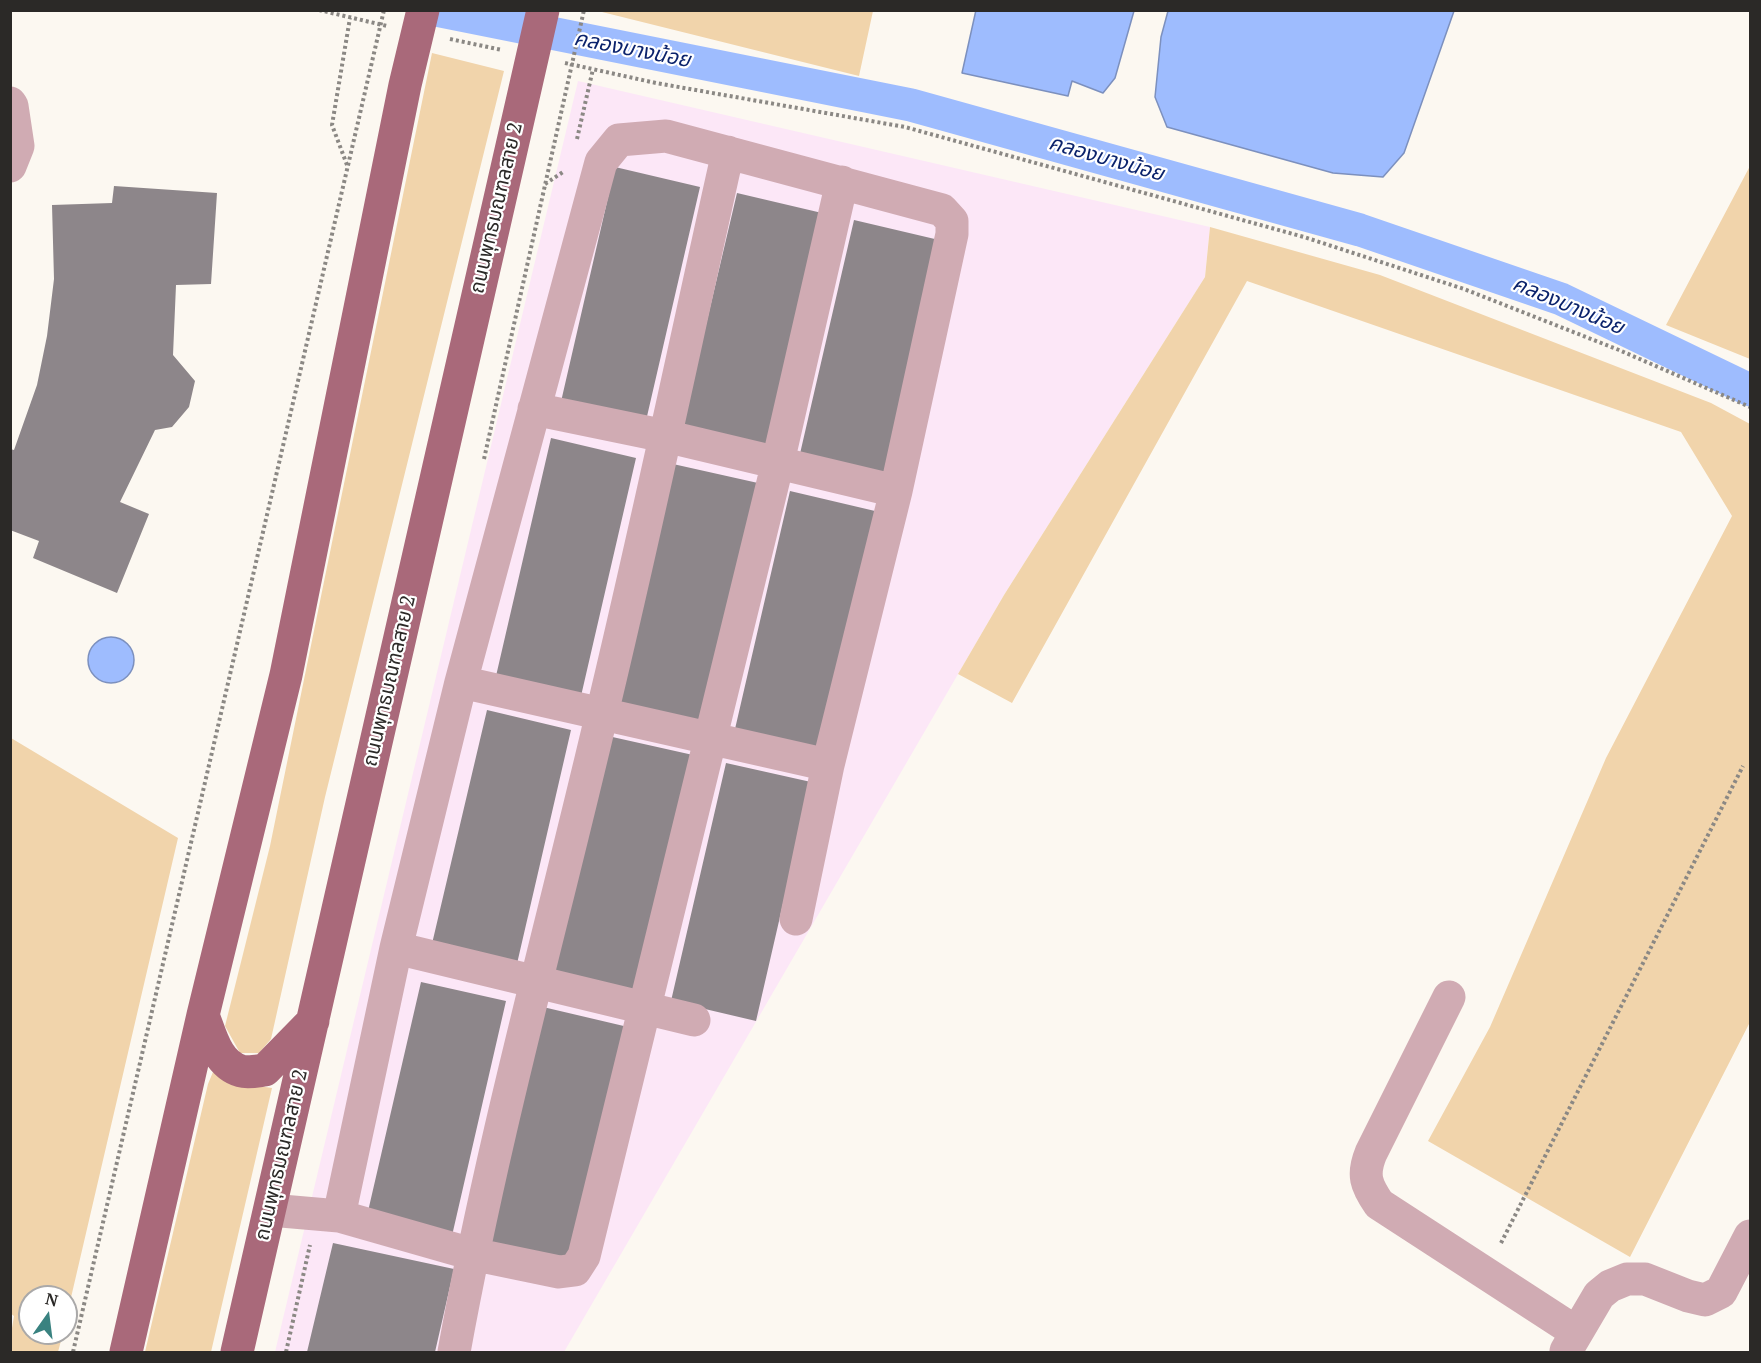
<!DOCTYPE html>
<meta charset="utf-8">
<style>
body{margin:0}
#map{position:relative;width:1761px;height:1363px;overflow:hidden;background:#fcf8f1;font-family:"PT Serif",serif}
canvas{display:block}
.frame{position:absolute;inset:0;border:12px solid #2b2927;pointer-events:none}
.north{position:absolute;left:18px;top:1285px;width:60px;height:60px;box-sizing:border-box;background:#fff;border:2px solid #aaa9a9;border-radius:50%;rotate:14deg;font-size:16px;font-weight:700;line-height:24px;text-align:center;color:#2b2927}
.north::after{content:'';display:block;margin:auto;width:21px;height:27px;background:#398280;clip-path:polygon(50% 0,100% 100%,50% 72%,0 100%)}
</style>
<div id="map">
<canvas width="1761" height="1363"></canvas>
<div class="frame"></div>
<div class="north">N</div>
</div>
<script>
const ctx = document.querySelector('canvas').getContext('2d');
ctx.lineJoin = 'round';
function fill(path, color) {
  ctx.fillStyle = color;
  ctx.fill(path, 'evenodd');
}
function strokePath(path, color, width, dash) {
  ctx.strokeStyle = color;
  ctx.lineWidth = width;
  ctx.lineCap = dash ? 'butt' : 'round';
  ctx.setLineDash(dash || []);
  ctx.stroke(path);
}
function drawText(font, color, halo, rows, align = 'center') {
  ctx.font = font + ' "PT Serif","Noto Sans Thai",serif';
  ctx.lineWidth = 4.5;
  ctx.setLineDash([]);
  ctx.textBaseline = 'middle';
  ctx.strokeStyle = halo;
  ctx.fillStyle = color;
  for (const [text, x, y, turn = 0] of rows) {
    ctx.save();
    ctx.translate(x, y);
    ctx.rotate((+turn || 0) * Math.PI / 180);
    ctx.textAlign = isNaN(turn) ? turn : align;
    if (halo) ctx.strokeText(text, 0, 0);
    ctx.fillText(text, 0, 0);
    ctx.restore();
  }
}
fill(new Path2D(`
 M578,81L1210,227L1205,277L1004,595L564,1352H275Z`), '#fce7f7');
fill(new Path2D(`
 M603,10H873V11L859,76L602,12Z
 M432,53L504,71L325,797L271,1039L259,1053H240L225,1026L270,846Z
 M1750,166V359L1666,325Z
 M1210,227L1380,275L1711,403L1750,424V1022L1630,1257L1428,1141L1490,1027L1606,758L1732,516L1681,432L1247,281L1012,703L958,674L1004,595L1205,277Z
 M11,738L178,838L66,1319V1297H30V1333H63L58,1352H11V1334L14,1316L10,1313Z
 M213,1072L231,1082L272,1088L211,1352H145L208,1084Z`), '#f1d4ab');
const water = new Path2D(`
 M976,10H1134V11L1115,78L1103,93L1072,81L1068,96L962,73Z
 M1168,11V10L1454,11L1404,153L1383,177L1333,173L1167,127L1155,97L1161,37Z
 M88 660a23 23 0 1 1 46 0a23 23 0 1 1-46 0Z`);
fill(water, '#9ebcfe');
strokePath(water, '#7c90be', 1.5);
strokePath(new Path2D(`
 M436,10L911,105L1360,230L1561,299L1750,390`), '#9ebcfe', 33);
fill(new Path2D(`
 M615,167L700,187L645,425L560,406Z
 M114,186L217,193L211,284L176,285L173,355L195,381L189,407L172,427L155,430L120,502L149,514L117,593L33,558L39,541L10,530V449L14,450L37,385L47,336L54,279L52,205L112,203Z
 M737,193L822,213L766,451L681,431Z
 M854,220L939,240L884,478L799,458Z
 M551,438L636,458L581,696L496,676Z
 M673,464L758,483L702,721L617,702Z
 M790,491L875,511L820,749L735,729Z
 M487,710L571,730L516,968L431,948Z
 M608,736L693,755L638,994L553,974Z
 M726,763L811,782L756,1021L671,1001Z
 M421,982L506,1001L451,1240L366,1220Z
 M543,1007L628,1027L573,1265L488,1246Z
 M333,1243L454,1269L435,1352H307Z`), '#8d868a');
strokePath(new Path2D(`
 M319,10L387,26
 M450,39L502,50
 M565,63L656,83L905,127L1304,237L1464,289L1619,350L1750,407
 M577,139L593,69
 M347,165L332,125L350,18
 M545,184L563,172
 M484,459L584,10
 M1501,1243L1743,766
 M73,1352L384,10
 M286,1352L310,1245`), '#8b8884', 4, [3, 3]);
strokePath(new Path2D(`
 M10,103L12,106L18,146L10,166
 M534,409L665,436L896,491
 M461,682L828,765
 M396,948L694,1020
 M1449,997L1371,1153C1362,1175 1366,1185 1379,1204L1576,1332
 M270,1210L339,1216L472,1254L559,1272L575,1270L584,1256L778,462L842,182
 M339,1216L396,948L461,682L601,162L619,140L666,136L942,210L952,221V234L896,491L828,765L796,919
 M1566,1351L1599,1295L1610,1286L1627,1279H1645L1688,1296L1705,1300L1721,1292L1750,1236
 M454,1352C493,1137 552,926 602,713C647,527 686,339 728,152`), '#d0abb3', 33);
strokePath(new Path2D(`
 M203,1015C211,1036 217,1064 241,1071C248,1073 257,1071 265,1070L313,1021
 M126,1352L203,1015L286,675L405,85L423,10
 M237,1352L543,10`), '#a9697a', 33);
drawText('20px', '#2b2927', '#fff', [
 ["ถนนพุทธมณฑลสาย 2",497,208,-77],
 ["ถนนพุทธมณฑลสาย 2",390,681,-77],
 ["ถนนพุทธมณฑลสาย 2",282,1155,-77]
]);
drawText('italic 21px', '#0b236c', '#fff', [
 ["คลองบางน้อย",632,50,11],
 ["คลองบางน้อย",1106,159,16],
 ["คลองบางน้อย",1568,306,23]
]);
</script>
